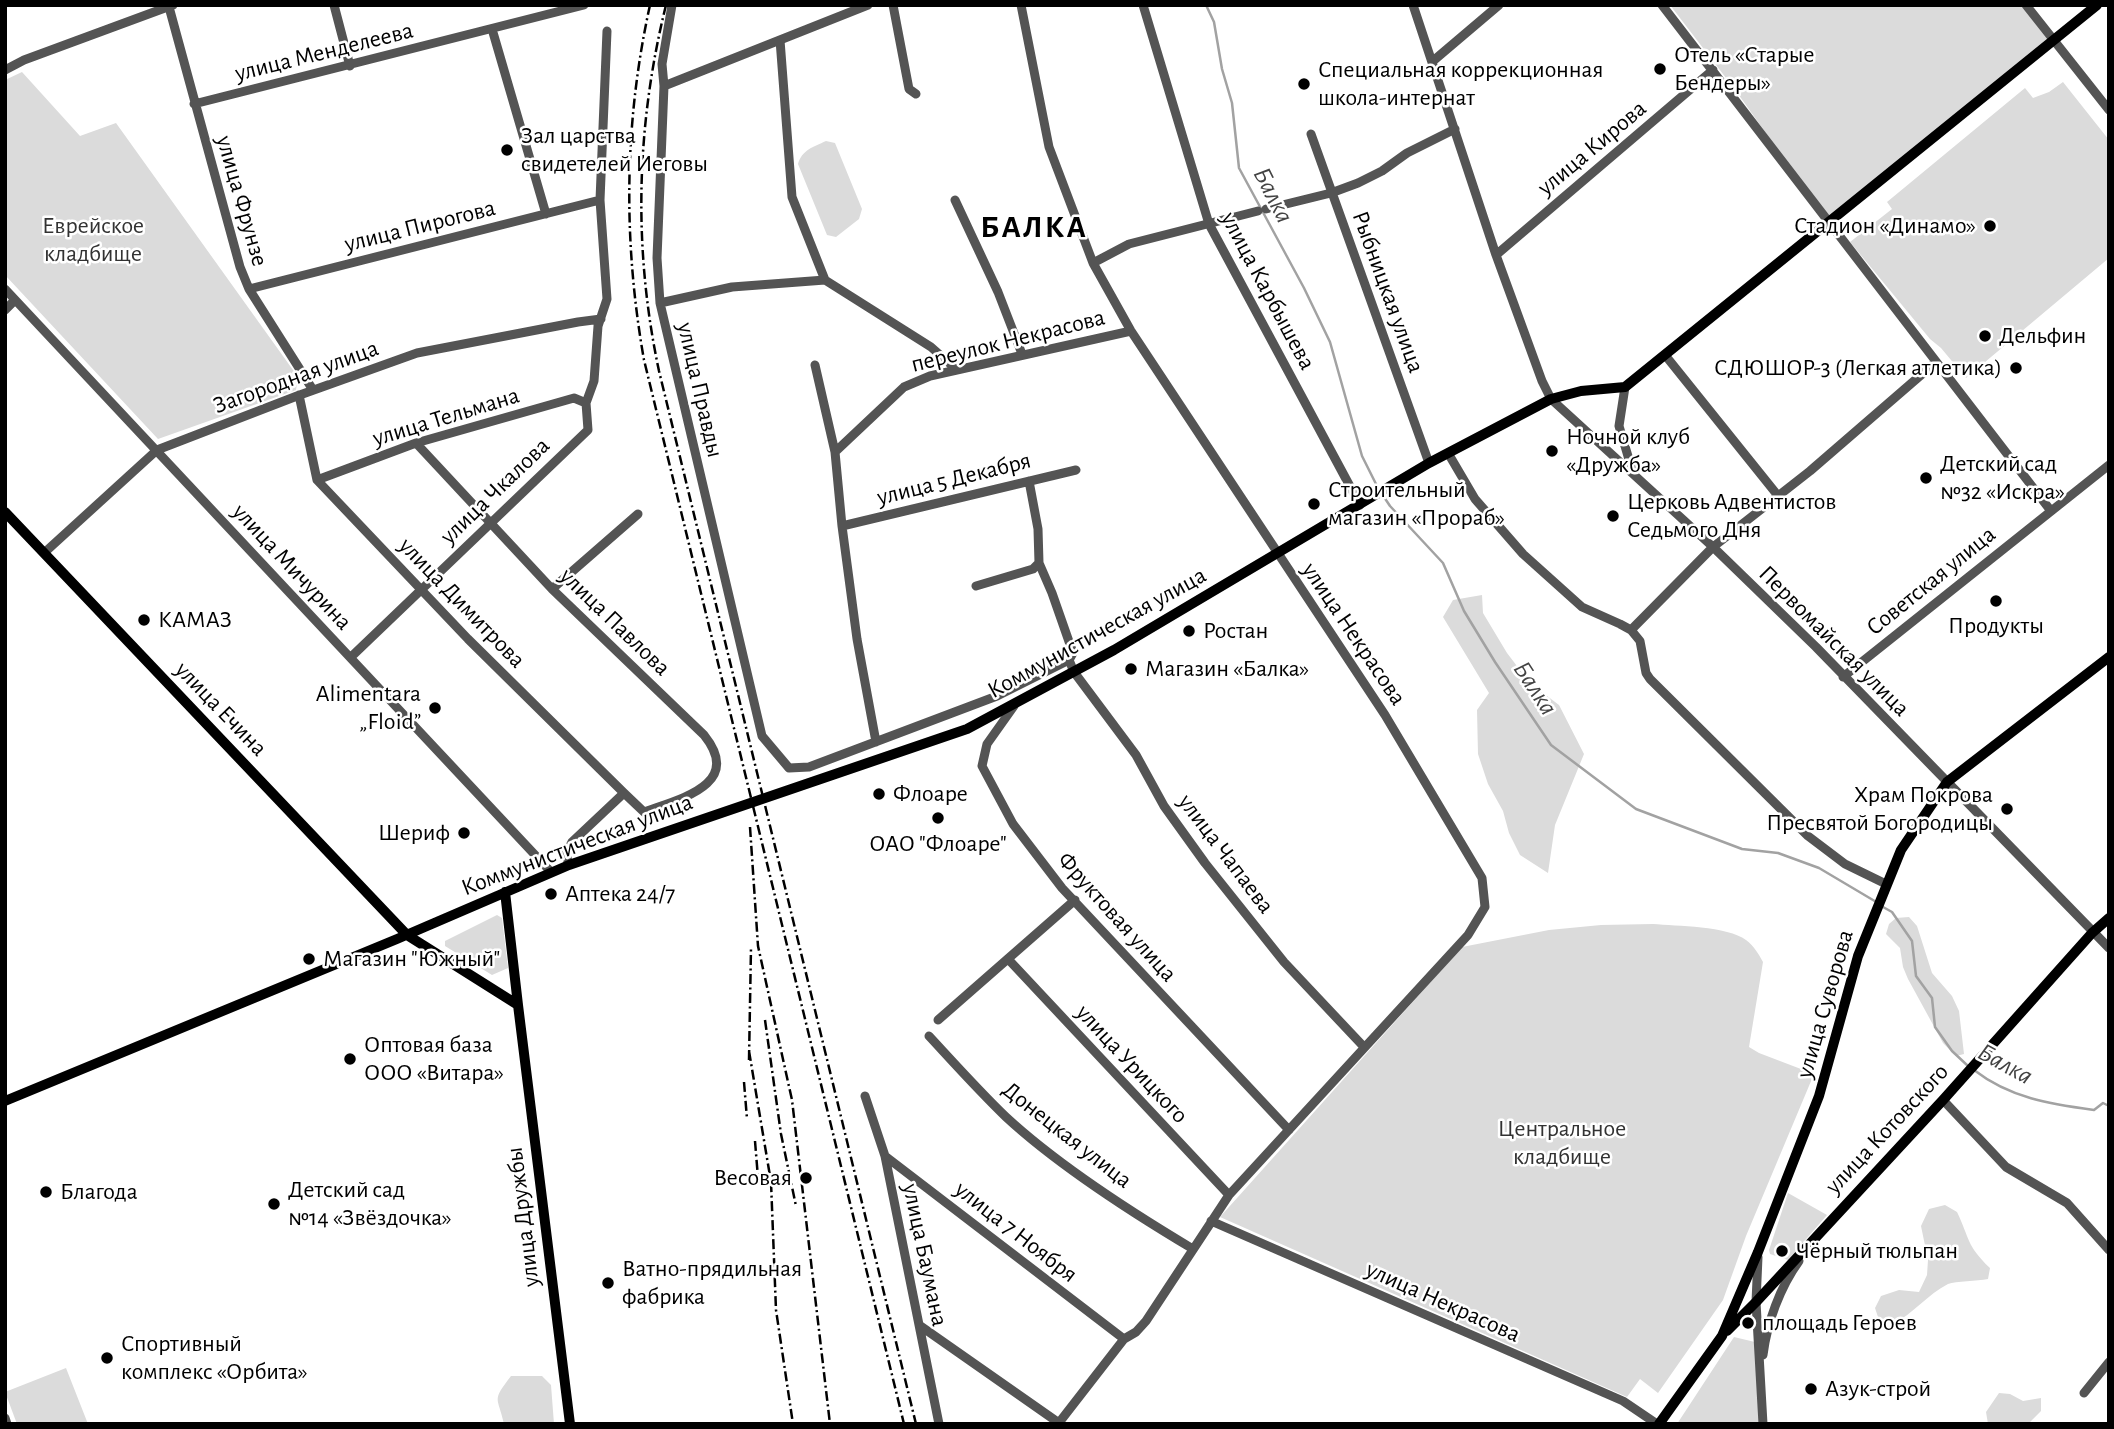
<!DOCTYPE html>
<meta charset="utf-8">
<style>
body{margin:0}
#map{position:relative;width:2114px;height:1429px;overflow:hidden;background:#fff;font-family:"Alegreya Sans",sans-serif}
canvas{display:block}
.frame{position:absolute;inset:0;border:7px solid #000;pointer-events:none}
</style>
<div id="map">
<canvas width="2114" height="1429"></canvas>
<div class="frame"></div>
</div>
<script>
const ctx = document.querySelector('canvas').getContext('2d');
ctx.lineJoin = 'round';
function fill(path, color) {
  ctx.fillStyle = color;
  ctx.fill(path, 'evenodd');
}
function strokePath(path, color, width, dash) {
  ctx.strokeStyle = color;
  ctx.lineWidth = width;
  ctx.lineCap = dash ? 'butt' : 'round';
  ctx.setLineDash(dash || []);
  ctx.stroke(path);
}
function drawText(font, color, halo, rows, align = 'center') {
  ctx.font = font + ' "Alegreya Sans",sans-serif';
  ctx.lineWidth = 5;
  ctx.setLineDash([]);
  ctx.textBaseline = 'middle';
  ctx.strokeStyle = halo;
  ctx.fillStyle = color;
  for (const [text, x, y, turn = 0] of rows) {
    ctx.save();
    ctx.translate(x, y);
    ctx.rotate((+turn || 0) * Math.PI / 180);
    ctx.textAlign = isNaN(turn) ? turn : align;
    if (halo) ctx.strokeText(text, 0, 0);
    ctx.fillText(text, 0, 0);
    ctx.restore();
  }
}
fill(new Path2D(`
 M1670,5H2026L2054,41L1829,222L1736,91Z
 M22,72L80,136L116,123L298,377L296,390L158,439L5,275V80Z
 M2063,82L2109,140V258L1966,378L1941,348L1930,339L1850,242L1892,209L1887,202L2025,88L2033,98L2049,92Z
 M826,141L835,143L862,209L859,219L836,237L827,235L798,164C802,150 813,147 826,141Z
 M1482,595L1483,613L1507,653L1530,683L1559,705L1584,754L1555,825L1548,873L1520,855L1509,833L1503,811L1488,784L1478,754L1477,710L1489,693L1443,617L1453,600Z
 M497,915L502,918L508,968L492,975L445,946V941Z
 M1909,917L1917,926L1932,973L1952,996L1959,1011L1964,1054L1956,1056L1943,1043L1908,979L1903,967L1900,948L1886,934L1889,924L1896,918Z
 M1653,924C1676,926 1728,926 1746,940C1754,946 1758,953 1763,962L1749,1047L1759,1053L1814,1074L1746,1236L1723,1300L1658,1393L1640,1379L1627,1397L1220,1217L1462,947L1549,930L1601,925Z
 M1788,1193L1827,1215L1788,1260L1770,1254L1769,1250Z
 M1945,1205L1957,1212C1970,1239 1966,1245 1990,1268L1988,1279C1977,1281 1956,1281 1948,1284C1928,1294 1913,1314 1893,1324L1879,1320L1875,1308L1881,1296L1899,1290L1919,1292L1927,1275L1928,1260L1921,1226L1929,1209Z
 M1734,1337L1759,1343L1761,1424H1677Z
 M66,1368L88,1424H17L5,1392Z
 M511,1376H542L551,1385L554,1424H504C498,1396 491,1402 511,1376Z
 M1999,1393L2010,1394L2023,1401L2041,1398V1411L2028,1424H1988L1986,1412Z`), '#dbdbdb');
strokePath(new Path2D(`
 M1206,5L1214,22L1222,69L1232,103L1239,168L1304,288L1330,342L1362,456L1378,488
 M1382,494L1390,506L1443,563L1464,611L1495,662L1551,745L1636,809L1742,849L1778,853L1819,868L1878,903
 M1883,907L1892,912L1912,941L1916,976L1932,998L1935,1027L1952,1051L1968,1066
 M1974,1070C2010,1098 2050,1104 2094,1110L2103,1103L2109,1106`), '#a2a2a2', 2.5);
strokePath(new Path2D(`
 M334,5L350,66
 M672,5L662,64L664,86L657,258L660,303L762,736L789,768L809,767L997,696L1069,660L1074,672L1136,755L1164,806L1205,863L1284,962L1364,1047
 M893,5L909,89L916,94
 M1021,5L1049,147L1093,263L1131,331L1385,715L1482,878L1485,907L1468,935L1229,1195L1146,1321L1136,1332L1124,1339L1058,1424
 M1143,5L1209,224L1360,505
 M1413,5L1496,255L1542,381L1551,399L1713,547L1816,647L2109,948
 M1662,5L2051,511
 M2026,5L2109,110
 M169,7L240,267L249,289L313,390
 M492,29L546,214
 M780,40L792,197L825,280
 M1433,61L1499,5
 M5,70L24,60L173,5
 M664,86L868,5
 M194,104L584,5
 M1311,134L1429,463
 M955,200L998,292L1022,354
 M1266,209L1331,193L1358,183L1382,171L1407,153L1455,129
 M1496,255L1713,70
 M1093,263L1129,244L1258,211
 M5,289L551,872
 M249,289L600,200
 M660,303L732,287L825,280L931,347L957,370
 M5,310L15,300
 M1665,355L1779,497
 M815,365L835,452L842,526L857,639L876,742
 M1625,387L1619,426L1633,473
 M299,395L317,480L468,639L624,793L644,812C679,799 744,785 704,735L552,589L416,443
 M586,403L594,381L598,326L607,299L600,200L607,31
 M835,452L904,387L930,376L1131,331
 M1448,453L1475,499L1523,554L1582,607L1620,624L1631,630L1640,641L1646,673L1650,679L1808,836L1845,864L1886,884
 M317,480L416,443L574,398L586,403
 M842,526L1076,470
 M44,553L157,450L297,396L417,353L578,322L601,319
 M1039,563L1052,593L1073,653L1069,660
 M976,586L1033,569L1039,563L1038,529L1029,481
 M552,589L638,514
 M1631,630L1713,547L1810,471L1936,362
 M351,657L588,430L586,403
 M1843,677L2109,465
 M1014,706L987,744L982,766L1013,824L1062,888L1289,1130
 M569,865L566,854L572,842L624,793
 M1008,959L1229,1195
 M938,1020L1075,900
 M929,1036C954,1063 979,1091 1006,1117C1059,1166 1131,1212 1193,1249
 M865,1096L885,1156L939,1424
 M1943,1100L2006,1167L2067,1203L2109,1250
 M885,1156L1124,1339
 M1211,1221L1623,1401L1657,1424
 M1758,1257L1756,1302L1763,1424
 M919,1325L1059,1423
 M1763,1355C1767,1323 1780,1287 1799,1261
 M2084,1393L2109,1362
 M5,1418L7,1424`), '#545454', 9);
strokePath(new Path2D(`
 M5,512L407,935L518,1005L570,1424
 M505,892L518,1005
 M5,1101L397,939L569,865L967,729L1114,650L1429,463L1551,399L1581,391L1625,387L2097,5
 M1727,1331L1756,1302L1943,1100L2092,933L2109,918
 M1659,1424L1722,1336L1758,1252L1819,1096L1858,956L1901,850L1947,782L2109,657`), '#000', 10);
strokePath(new Path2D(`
 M650,5C624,123 623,241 644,360L904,1424
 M666,5C636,126 633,249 659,371L916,1424
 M750,827L758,946L792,1100L830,1424
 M765,1020L781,1134L796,1206
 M749,1051L771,1182L776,1310L793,1424
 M749,1060L751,948
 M744,1082L747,1119
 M755,1141L758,1178`), '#000', 2.5, [10, 3.5, 2, 3.5]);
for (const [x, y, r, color] of [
 [1660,69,7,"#000"],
 [1304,84,7,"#000"],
 [507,150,7,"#000"],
 [1990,226,7,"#000"],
 [1985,336,7,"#000"],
 [2016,368,7,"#000"],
 [1552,451,7,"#000"],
 [1926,478,7,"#000"],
 [1314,504,7,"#000"],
 [1613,516,7,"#000"],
 [1996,601,7,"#000"],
 [144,620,7,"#000"],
 [1189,631,7,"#000"],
 [1131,669,7,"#000"],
 [435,708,7,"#000"],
 [879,794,7,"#000"],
 [2007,809,7,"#000"],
 [938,818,7,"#000"],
 [464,833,7,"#000"],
 [551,894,7,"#000"],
 [309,959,7,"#000"],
 [350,1059,7,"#000"],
 [806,1178,7,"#000"],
 [46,1192,7,"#000"],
 [274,1204,7,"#000"],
 [1782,1251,7,"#000"],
 [608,1283,7,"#000"],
 [1748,1323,7,"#000"],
 [107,1358,7,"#000"],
 [1811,1389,7,"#000"]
]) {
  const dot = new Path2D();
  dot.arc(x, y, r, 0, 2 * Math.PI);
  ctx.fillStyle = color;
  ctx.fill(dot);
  strokePath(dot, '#fff', 2.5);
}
drawText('24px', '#000', '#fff', [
 ["улица Менделеева",324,52,-14],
 ["улица Кирова",1592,148,-40],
 ["улица Фрунзе",242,201,74],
 ["улица Пирогова",420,226,-14],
 ["улица Карбышева",1268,291,62],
 ["Рыбницкая улица",1388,292,70],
 ["переулок Некрасова",1008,341,-14],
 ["Загородная улица",296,377,-20],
 ["улица Правды",700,390,77],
 ["улица Тельмана",446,417,-17],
 ["улица 5 Декабря",954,479,-14],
 ["улица Чкалова",495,491,-44],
 ["улица Мичурина",292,567,47],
 ["Советская улица",1931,581,-39],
 ["улица Димитрова",462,603,46],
 ["улица Павлова",615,622,44],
 ["Коммунистическая улица",1097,633,-29],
 ["улица Некрасова",1354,634,56],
 ["Первомайская улица",1834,641,45],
 ["улица Ечина",221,709,46],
 ["Коммунистическая улица",577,845,-21],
 ["улица Чапаева",1226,854,53],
 ["Фруктовая улица",1117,917,48],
 ["улица Суворова",1825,1004,-74],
 ["улица Урицкого",1132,1064,47],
 ["улица Котовского",1887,1129,-47],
 ["Донецкая улица",1067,1135,38],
 ["улица Дружбы",523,1217,-97],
 ["улица 7 Ноября",1016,1232,38],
 ["улица Баумана",925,1255,78],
 ["улица Некрасова",1443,1302,24]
]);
drawText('24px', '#000', '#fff', [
 ["Отель «Старые",1674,55],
 ["Бендеры»",1674,83],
 ["Специальная коррекционная",1318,70],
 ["школа-интернат",1318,98],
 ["Зал царства",521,136],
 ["свидетелей Иеговы",521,164],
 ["Стадион «Динамо»",1976,226,"right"],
 ["Дельфин",1999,336],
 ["СДЮШОР-3 (Легкая атлетика)",2002,368,"right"],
 ["Ночной клуб",1566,437],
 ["«Дружба»",1566,465],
 ["Детский сад",1940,464],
 ["№32 «Искра»",1940,492],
 ["Строительный",1328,490],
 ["магазин «Прораб»",1328,518],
 ["Церковь Адвентистов",1627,502],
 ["Седьмого Дня",1627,530],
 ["КАМАЗ",158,620],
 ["Продукты",1996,626,"center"],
 ["Ростан",1203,631],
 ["Магазин «Балка»",1145,669],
 ["Alimentara",421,694,"right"],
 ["„Floid”",421,722,"right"],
 ["Флоаре",893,794],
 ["Храм Покрова",1993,795,"right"],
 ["Пресвятой Богородицы",1993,823,"right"],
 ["Шериф",450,833,"right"],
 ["ОАО \"Флоаре\"",938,844,"center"],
 ["Аптека 24/7",565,894],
 ["Магазин \"Южный\"",323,959],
 ["Оптовая база",364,1045],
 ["ООО «Витара»",364,1073],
 ["Весовая",792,1178,"right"],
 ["Детский сад",288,1190],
 ["№14 «Звёздочка»",288,1218],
 ["Благода",60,1192],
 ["Чёрный тюльпан",1796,1251],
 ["Ватно-прядильная",622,1269],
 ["фабрика",622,1297],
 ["площадь Героев",1762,1323],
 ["Спортивный",121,1344],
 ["комплекс «Орбита»",121,1372],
 ["Азук-строй",1825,1389]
], 'left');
drawText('24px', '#323232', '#fff', [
 ["Еврейское",93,226],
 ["кладбище",93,254],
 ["Центральное",1562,1129],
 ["кладбище",1562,1157]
]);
drawText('italic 26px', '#434343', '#fff', [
 ["Балка",1273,195,63],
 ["Балка",1535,688,57],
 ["Балка",2005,1064,29]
]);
ctx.letterSpacing = '2px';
drawText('bold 32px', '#000', '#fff', [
 ["БАЛКА",1034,227]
]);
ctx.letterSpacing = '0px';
</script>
